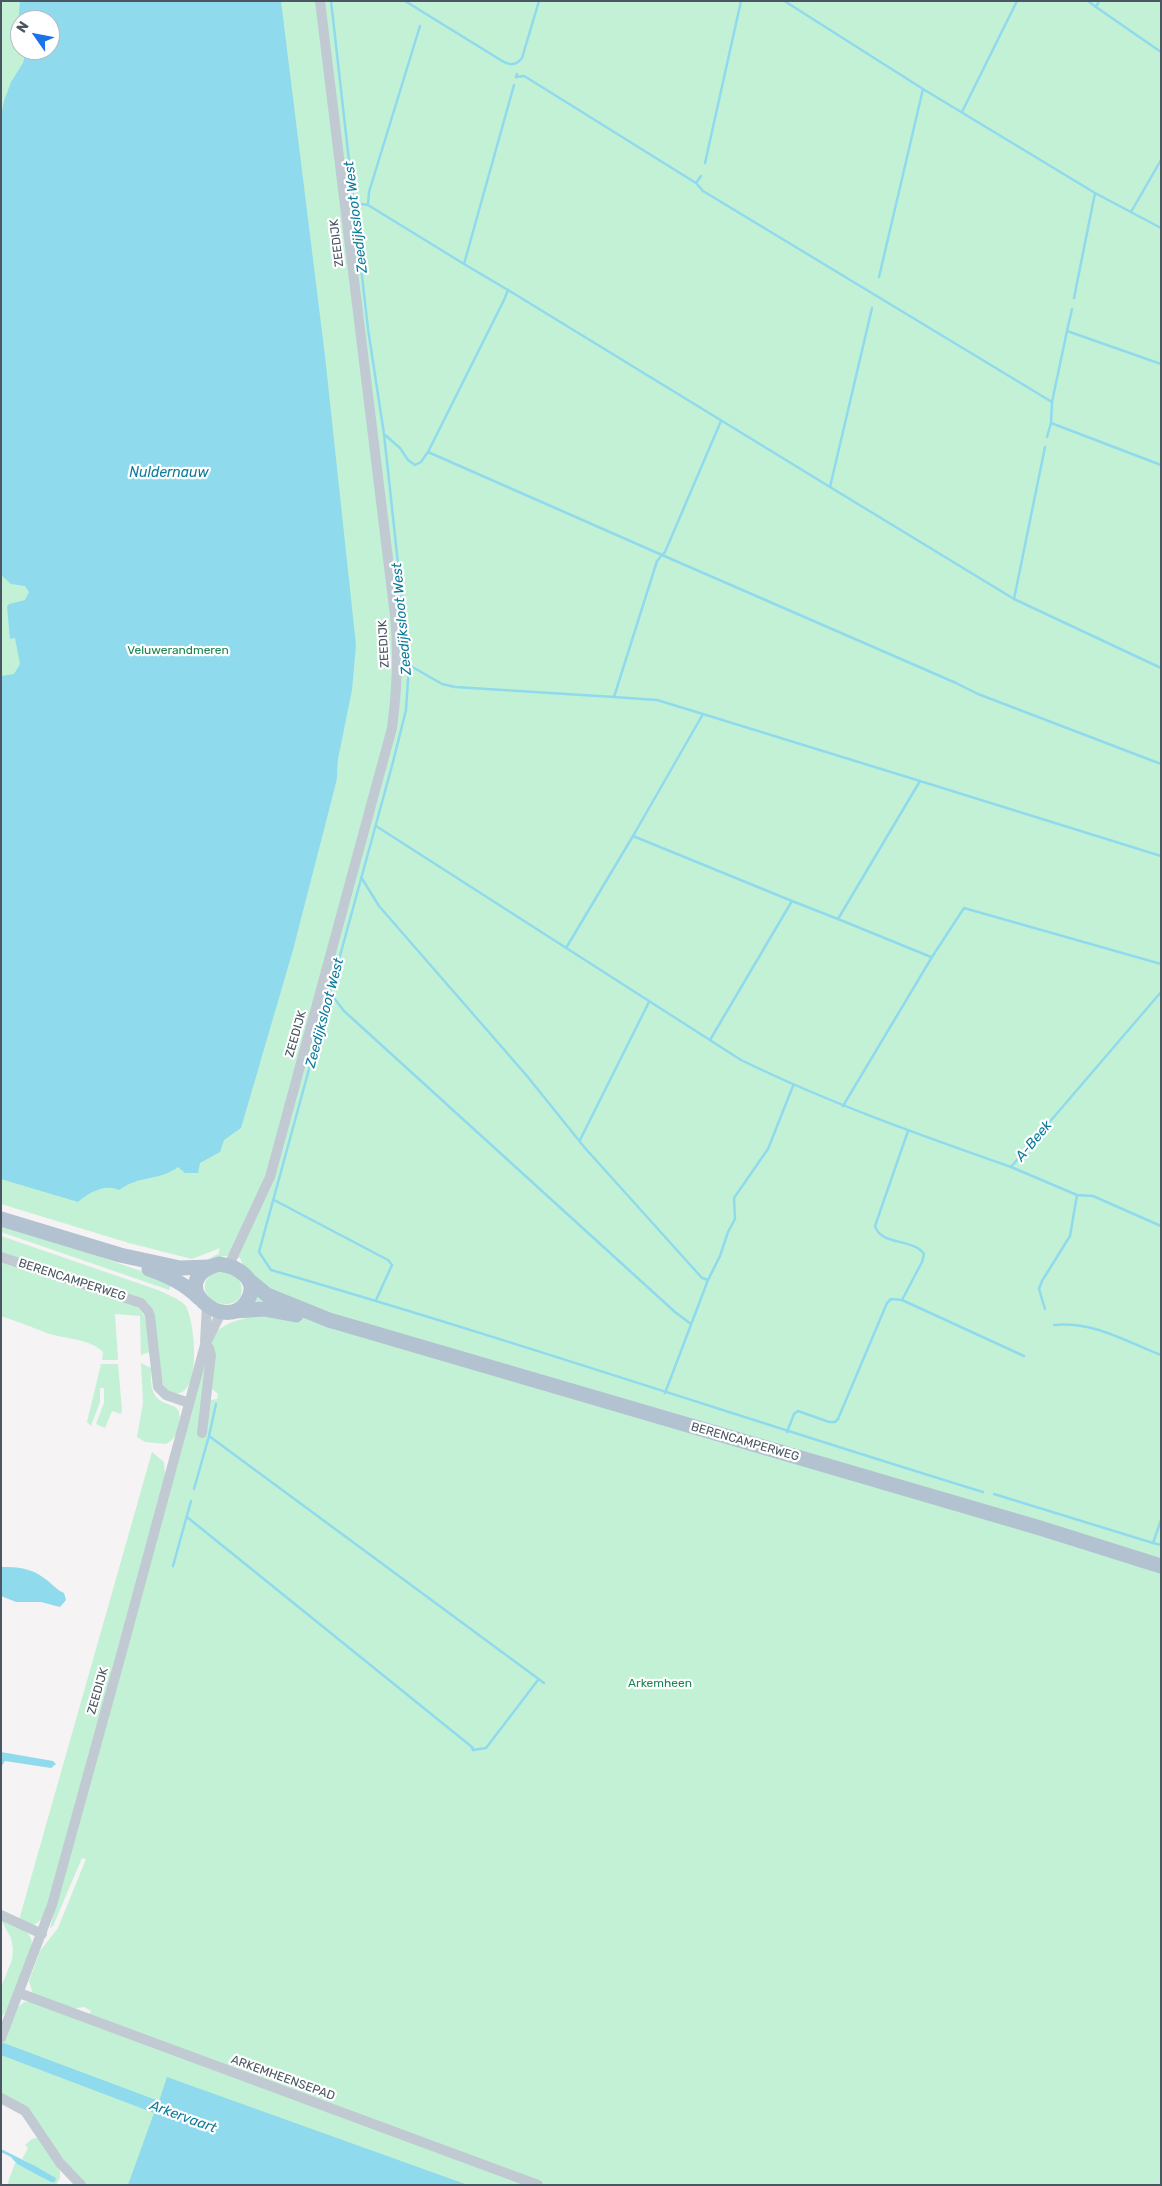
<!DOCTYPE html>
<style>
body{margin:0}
#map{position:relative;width:1162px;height:2186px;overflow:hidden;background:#f5f3f3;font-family:Rubik,sans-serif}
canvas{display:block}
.frame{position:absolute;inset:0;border:2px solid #4a5661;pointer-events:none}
.north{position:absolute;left:10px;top:10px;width:50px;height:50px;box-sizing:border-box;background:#fff;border:1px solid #b7bbc0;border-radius:50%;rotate:303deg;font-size:14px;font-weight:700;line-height:20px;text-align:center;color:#4a5661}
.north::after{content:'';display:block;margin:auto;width:18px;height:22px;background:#1a73e8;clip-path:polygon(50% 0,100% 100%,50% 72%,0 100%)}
</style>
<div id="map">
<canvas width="1162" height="2186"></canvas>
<div class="frame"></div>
<div class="north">N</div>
</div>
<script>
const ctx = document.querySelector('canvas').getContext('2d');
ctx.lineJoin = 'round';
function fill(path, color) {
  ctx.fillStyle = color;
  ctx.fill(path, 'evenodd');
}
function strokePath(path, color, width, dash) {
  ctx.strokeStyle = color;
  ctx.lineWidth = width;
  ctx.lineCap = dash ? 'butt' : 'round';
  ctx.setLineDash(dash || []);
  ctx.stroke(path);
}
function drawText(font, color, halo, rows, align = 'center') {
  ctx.font = font + ' Rubik,sans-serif';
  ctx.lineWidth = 4.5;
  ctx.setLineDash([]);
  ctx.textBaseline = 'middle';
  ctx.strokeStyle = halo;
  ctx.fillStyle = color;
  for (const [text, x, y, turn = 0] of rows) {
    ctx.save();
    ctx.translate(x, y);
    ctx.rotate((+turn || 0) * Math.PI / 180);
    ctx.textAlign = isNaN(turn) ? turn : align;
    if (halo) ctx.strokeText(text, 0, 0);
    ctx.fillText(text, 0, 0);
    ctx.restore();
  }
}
fill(new Path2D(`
 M1,1H1161V2185H87L70,2169L38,2122L1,2095V2050L18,2007L24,2002H30L87,2022L91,2011L84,2007L72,2009L33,1994L29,1981L40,1951L58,1928L86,1859L82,1858L53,1926L50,1928L205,1358L210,1400L217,1399L218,1394L212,1389C212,1376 209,1349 212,1338C215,1329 234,1320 244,1319L255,1279L243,1266L240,1258L224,1256L202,1262L218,1254L220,1248L192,1259L129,1243L1,1204ZM20,20H50V50H20ZM338,763L337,779L255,1076L337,764Z
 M1,1226L92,1254L172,1282L169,1290L1,1232Z
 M1,1236L158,1290C166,1294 178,1298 185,1305C195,1318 203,1399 174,1393C165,1391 163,1384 160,1376L151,1307L147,1302L1,1253Z
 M1,1261L46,1277L135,1305C150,1316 148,1335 150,1352L141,1355L140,1316L115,1314L118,1360H102L103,1352C89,1338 64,1339 47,1333C31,1327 17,1321 1,1316Z
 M221,1271L238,1277C257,1315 196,1310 206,1280L211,1275Z
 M141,1363L151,1368C151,1376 150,1388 155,1395C165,1411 186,1397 178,1429C176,1436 173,1440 166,1444L145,1442L137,1437L143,1403Z
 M101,1364H118L122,1410L121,1414L112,1411L105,1428L96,1424L104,1403V1388H100V1402L91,1426L87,1422Z
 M152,1452L164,1462L165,1475L61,1860L44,1915L41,1920L34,1925L19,1920Z
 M1,1920C15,1926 34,1929 32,1948L6,2014L4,2013L1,2020V1987L12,1960L13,1949L11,1938Z
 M40,2137L60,2171V2178L56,2185H7L15,2163L55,2182V2178L22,2159L28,2148L25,2145L32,2139Z`), '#c3f1d5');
fill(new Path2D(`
 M20,1H281L325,356L356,645L352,690L338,759L337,779L293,950L241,1128L224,1140L220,1152L200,1163L198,1173H185L178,1167C159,1181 140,1175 119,1190C105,1183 88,1193 78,1202L1,1179V676L14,674L20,664L15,638L10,639L7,607L9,604L25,600L29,592L25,586L11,584L1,575V117L4,101L11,82L23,63L26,50H50V20H20V25L18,24Z
 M1,1567C18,1567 31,1568 44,1578C52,1583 55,1589 64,1593L66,1600L60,1607L41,1602H16L1,1596Z
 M1,1752L53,1761L56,1764L51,1768L5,1761L1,1767Z
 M1,2042L159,2101L167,2077L468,2185H128L154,2113L1,2055Z
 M1,2149L35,2166L56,2178L55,2182H51L17,2164L11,2157L1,2152Z`), '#90daee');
strokePath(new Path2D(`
 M331,1L368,329L384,434L409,665L406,710L393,762L259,1252L271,1270C510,1339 745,1419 983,1492
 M405,1L499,59C508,65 515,67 522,58L539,1
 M1088,1L1096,7
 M1099,1L1096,7L1161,52
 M786,2L923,89L879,277
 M420,26L369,192L368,205L464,264L514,85
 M517,74L516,77L524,76L529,79L696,183
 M923,89L1095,193L1074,298
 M962,112L1017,1
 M705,163L741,1
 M701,176L696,183L703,191L1052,402
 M1095,193L1161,228
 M355,203L368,205
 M1131,212L1161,160
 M508,290L830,487L872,308
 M1067,331L1072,309
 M1051,423L1052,402L1067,331L1161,364
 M384,434L400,448L408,460L415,465L421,462L428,452L504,300L508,290L464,264
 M1047,437L1051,423L1161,465
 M428,452L662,555L665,552L721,421
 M830,487L1014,599L1161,668
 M1014,599L1045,447
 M409,665L442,684L455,687L614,697
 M703,714L657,700L614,697L657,561L662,555L956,683L978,694L1161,764
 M920,781L1161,856
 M376,826L741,1060C829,1103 920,1135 1011,1167
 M633,836L703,714L920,781L838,919L792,901
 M361,877L379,906L527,1076L585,1148L702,1278L708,1280
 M838,919L931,957
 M566,948L633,836L792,901L710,1040
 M1161,992L1011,1167L1077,1195L1093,1196L1161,1226
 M331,994L344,1011L675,1312L691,1324
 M843,1106L932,957L964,908L1161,964
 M580,1140L649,1002
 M274,1200L388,1260L392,1265L376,1300
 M902,1300L1024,1356
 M1045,1309L1039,1289L1042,1281L1070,1236L1077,1195
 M1054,1325C1093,1321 1125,1341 1161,1355
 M665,1393L708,1280L720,1256L728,1232L735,1219L734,1198L768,1149L793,1086
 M787,1432L794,1414L798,1411L829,1422H835L838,1419L887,1303L891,1299L902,1300L922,1262L924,1254C913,1238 881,1246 875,1226L908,1131
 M209,1436L544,1683
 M194,1489L209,1436L216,1404
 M994,1494L1153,1543
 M187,1517L472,1747L473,1750L486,1748L538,1680
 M1161,1520L1153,1543L1161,1545
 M173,1566L191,1501`), '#90daee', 2.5);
strokePath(new Path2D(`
 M1,1257L141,1303L148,1311L150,1316L158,1387L166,1395L189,1403
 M229,1265L270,1177L392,728C397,690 399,654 395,616L320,1
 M205,1342L207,1306
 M202,1433L211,1355L209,1348L205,1345
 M1,1915L42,1934
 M19,1993L538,2185
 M1,2038L52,1905L121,1655L205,1345L222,1311
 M1,2098L25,2111L60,2163L81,2185`), '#c1cad2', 10);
strokePath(new Path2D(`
 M1,1219L120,1255L180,1268L209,1267
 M219,1264C237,1266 261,1280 247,1301C226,1336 161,1281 219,1264Z
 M149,1269C168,1276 184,1283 199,1298
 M250,1281L267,1295L329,1320L1040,1528L1161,1566
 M235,1311L264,1309L296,1315`), '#b3c2d1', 15);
drawText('12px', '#4a5661', '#fff', [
 ["ZEEDIJK",337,243,-97],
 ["ZEEDIJK",384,644,-93],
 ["ZEEDIJK",296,1034,-74],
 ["BERENCAMPERWEG",72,1280,18],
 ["BERENCAMPERWEG",745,1442,16],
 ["ZEEDIJK",98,1691,-74],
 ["ARKEMHEENSEPAD",283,2078,20]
]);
drawText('12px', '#17864f', '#fff', [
 ["Veluwerandmeren",178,651],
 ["Arkemheen",660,1684]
]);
drawText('italic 14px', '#0c7c9b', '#fff', [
 ["Zeedijksloot West",356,217,-97],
 ["Nuldernauw",169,473],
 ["Zeedijksloot West",402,619,-95],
 ["Zeedijksloot West",325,1013,-75],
 ["A-Beek",1034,1141,-50],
 ["Arkervaart",183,2117,20]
]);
</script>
